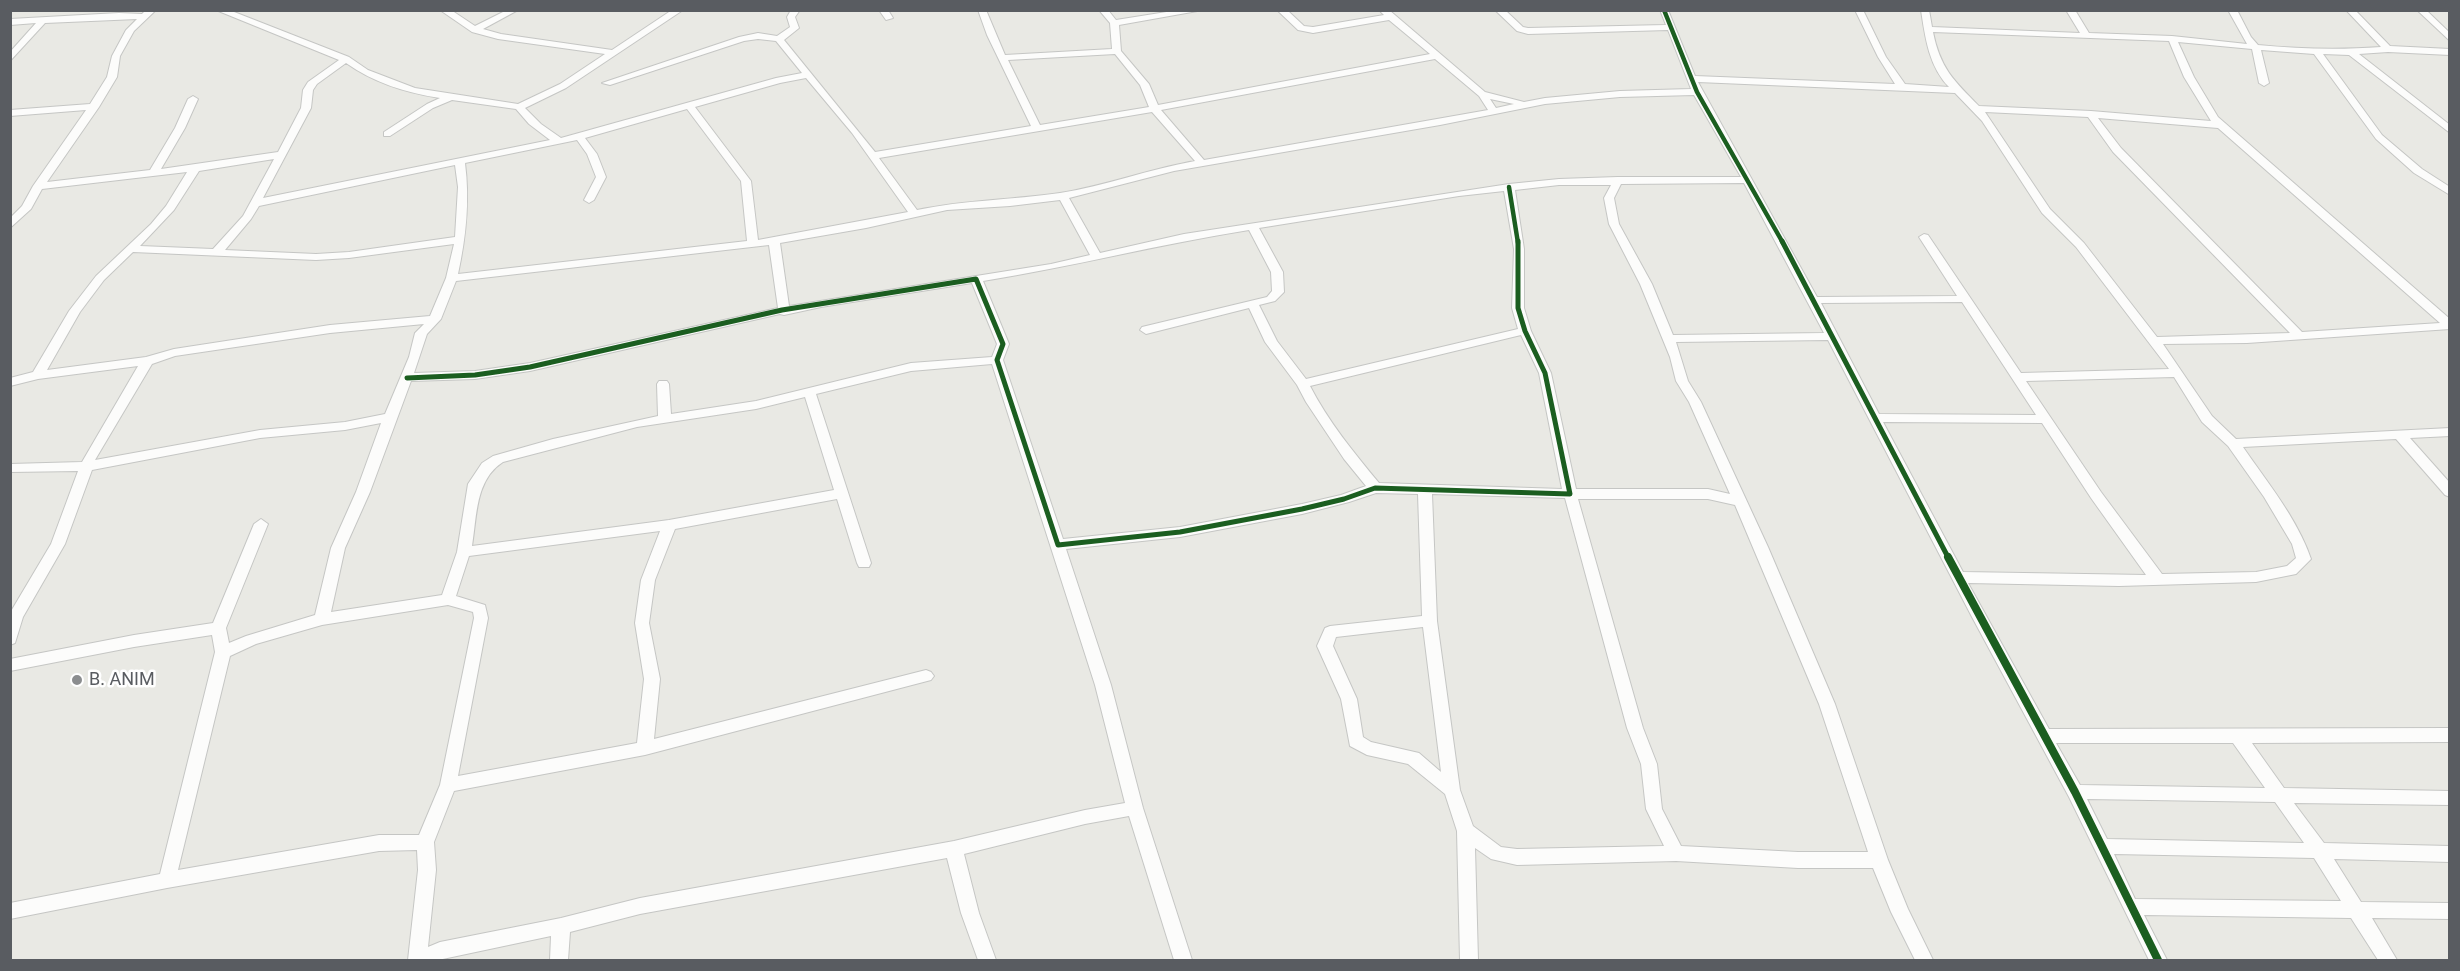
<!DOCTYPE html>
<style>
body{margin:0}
#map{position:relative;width:2460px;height:971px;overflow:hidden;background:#e9e9e4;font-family:Roboto,sans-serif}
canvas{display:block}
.frame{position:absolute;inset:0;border:12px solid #595c61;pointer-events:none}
</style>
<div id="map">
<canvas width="2460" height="971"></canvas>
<div class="frame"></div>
</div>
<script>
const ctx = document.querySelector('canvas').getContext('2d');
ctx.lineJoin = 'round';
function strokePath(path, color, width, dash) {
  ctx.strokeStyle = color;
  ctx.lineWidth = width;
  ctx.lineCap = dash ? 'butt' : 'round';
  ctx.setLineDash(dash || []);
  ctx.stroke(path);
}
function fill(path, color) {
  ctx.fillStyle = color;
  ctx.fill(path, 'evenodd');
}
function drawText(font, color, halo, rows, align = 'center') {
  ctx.font = font + ' Roboto,sans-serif';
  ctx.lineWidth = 5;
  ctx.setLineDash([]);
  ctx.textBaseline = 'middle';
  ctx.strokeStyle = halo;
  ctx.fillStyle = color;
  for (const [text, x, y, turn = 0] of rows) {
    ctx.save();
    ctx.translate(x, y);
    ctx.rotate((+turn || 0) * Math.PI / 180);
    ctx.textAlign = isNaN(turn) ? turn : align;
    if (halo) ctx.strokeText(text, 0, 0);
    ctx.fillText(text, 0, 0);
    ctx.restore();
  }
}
const minor = new Path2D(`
 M146,10H156L134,31L120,56L117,77L99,107L47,182L150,170L175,128L188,99L193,96L198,99L185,128L161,169L278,152L301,108L303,90L308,82L339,60L216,10H229L349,57L368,70L415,88L518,104L560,84L605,54L498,39L472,32L440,10H451L475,26L507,10H518L483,29L501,34L612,50L672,10H683L566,88L525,108L541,124L561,138L776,78L802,73L776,41L758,39L744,41L610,85L602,83L739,37L758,33L777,36L790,27L787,17L791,10H800L795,17L799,28L784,40L875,152L1031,126L987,35L978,10H986L1005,55L1112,49L1110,23L1099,10H1108L1116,20L1179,10H1203L1119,25L1121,51L1149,84L1158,105L1430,54L1389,20L1313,33L1298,30L1277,10H1287L1304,26L1313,27L1384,15L1379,10H1389L1485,92L1524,102L1545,98L1620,91L1691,89L1668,30L1528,34L1517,31L1495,10H1505L1523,27L1528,28L1666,25L1660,10H1668L1695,76L1895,84L1878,57L1855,10H1863L1886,57L1905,84L1949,87C1929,67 1925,37 1921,10H1929L1932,27L2080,33L2066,10H2075L2089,33L2172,36L2247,44L2228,10H2237L2251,37L2258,45C2299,49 2340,50 2381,47L2346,10H2355L2390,46L2450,49V55L2388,52L2359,54L2450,125V133L2349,55L2323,54L2382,135L2422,169L2450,187V195L2414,173L2376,139L2314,54L2261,50L2269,83L2264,86L2259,83L2252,49L2178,42L2194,77L2218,117L2450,319V329L2247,343L2163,344L2212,416L2236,439L2450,428V436L2410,438L2450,483V497L2445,495L2396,439L2243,447C2267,482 2297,518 2311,559L2296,574L2256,582L2119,586L1968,583L2049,729L2450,728V742L2252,743L2284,788L2450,791V805L2294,803L2324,843L2450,846V862L2334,859L2361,902L2450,903V919L2372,918L2397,960H2378L2351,918L2144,915L2167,960H2149L2069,797L1972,617L1828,340L1676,342L1688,381L1701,402L1768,547L1835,704L1888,860L1908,909L1933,960H1915L1891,912L1873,868H1798L1676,861L1517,865L1491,859L1475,848L1478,960H1460L1457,831L1445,794L1408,764L1367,755L1350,746L1341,699L1317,646L1325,628L1330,626L1422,616L1418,494L1376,493L1349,502L1302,514L1180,537L1066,549L1111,685L1143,808L1192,960H1174L1129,816L1085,824L964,854L979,913L996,960H978L961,913L947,858L640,914L570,932L568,960H550L551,936L438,960H408L418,870L417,850L379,851L167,888L10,919V903L160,874L215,652L212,635L134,647L10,671V659L134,635L213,623L254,524L261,519L268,524L226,628L229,643L246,636L315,615L331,548L356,492L381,423L345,430L260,438L92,470L65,544L23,617L15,643L10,645V613L51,544L78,471L10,472V464L82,462L138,366L38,379L10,386V378L33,372L69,311L96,276L151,224L166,206L187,172L42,189L31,209L10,228V218L22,206L33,186L86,110L10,116V110L90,104L107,77L112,56L126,30L137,19L45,23L10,61V52L36,23L10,25V19L119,13L142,14ZM1933,32L2169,41L2184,77L2211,121L2091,111L1979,106C1954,81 1940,68 1933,32ZM1115,54L1140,85L1149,107L1040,125L1008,60ZM1435,59L1479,96L1488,110L1204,160L1161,110ZM346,63C374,83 407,93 440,98L427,104L384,132V136H390L433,108L452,100L516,109L529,124L550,140L263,198L311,108L313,90L317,84ZM806,78L852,133L908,212L758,240L751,181L695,107L780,83ZM1698,82L1955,93L1982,121L2042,213L2076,247L2169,369L2021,373L1928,235L1924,234L1919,237L1957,296L1817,297ZM1694,95L1741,177H1618L1559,179L1509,184L1184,234L1100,253L1069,198L1174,171L1440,125L1545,104L1620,97ZM1490,99L1514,104L1496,108ZM687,109L741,181L747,241L458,274C466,237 470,201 465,163L577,140L587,154L596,177L584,200L589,203L594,200L606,177L597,154L585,138ZM1152,112L1195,161C1149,169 1105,186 1060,193C1012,200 964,200 917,210L879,158ZM1985,112L2088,117L2113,152L2290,333L2157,337L2084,243L2050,209ZM2098,118L2218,128L2440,323L2302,332L2121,148ZM274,159L243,216L213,249L140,246L174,210L199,171ZM455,165L458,187L455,237L349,252L316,254L225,250L251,219L259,206ZM1744,183L1824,333L1673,335L1652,284L1619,224L1614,198L1621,184ZM1559,185H1611L1604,198L1609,224L1640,284L1670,357L1676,381L1689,402L1730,494L1708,489H1576L1551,373L1531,331L1524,308V249L1515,190ZM1504,191L1514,249L1512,308L1518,329L1306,379L1277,341L1259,305L1275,301L1284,292L1283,272L1259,228L1459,196ZM1060,200L1090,255L1051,264L789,306L780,243L866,228L947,210L1010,206ZM1249,230L1271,272L1272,291L1267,297L1142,327L1140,330L1146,334L1249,308L1265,342L1297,385L1306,402L1344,459L1366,486L1341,495L1302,504L1180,527L1063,539L1003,360L1009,344L983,281C1072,267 1159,244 1249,230ZM454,244L446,278L430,316L330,325L174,349L146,357L47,370L80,312L104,280L133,252L316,260L349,258ZM769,245L778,308L530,363L475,371L414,373L427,334L441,319L456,281ZM972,283L997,344L992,357L911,363L756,401L671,414L669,384L667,381H659L657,384L658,416L553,439L493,456L482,463L468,484L457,552L442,595L331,612L345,548L370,492L411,381L475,379L530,371L780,314L784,315L821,307ZM1962,302L2036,415L1879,414L1821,303ZM424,324L415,333L409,357L385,414L345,422L260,430L95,460L152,364L175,356L330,333ZM1521,335L1539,373L1562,489L1379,483C1354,453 1328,421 1310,386ZM992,364L1095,685L1125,803L1085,810L954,841L640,898L561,918L440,942L428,947L436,870L434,842L454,791L645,755L931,680L934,676L931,672L926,670L654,739L660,679L649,623L655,580L675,529L837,499L857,563L859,567H869L871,563L816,394L911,371ZM2174,377L2202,422L2228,446L2264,497L2292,544L2296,558L2287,566L2256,572L2162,574L2101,492L2026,381ZM805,397L834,490L669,520L472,546C477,516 475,480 503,462L637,427L756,409ZM1883,422L2042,423L2091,498L2146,575L1963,572ZM1432,494L1565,498L1627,728L1641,764L1646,809L1664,846L1517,849L1501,847L1473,826L1460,790L1437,621ZM1578,499H1708L1735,505L1819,704L1868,852H1798L1681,846L1662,809L1657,764L1643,728ZM660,531L641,580L635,623L644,679L637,743L458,776L488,618L485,605L456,596L469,556ZM448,605L473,612L474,618L440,785L419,835H379L178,870L230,656L256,644L322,625ZM1423,627L1441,772L1419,753L1371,742L1363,737L1357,699L1333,646L1336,637ZM2056,743H2233L2265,788L2080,785ZM2087,799L2275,802L2304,843L2107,839ZM2114,854L2314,858L2341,901L2135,899Z
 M879,10H888L893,18L886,20Z
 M2417,10H2426L2450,33V41Z`);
strokePath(minor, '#c5c6c4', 2);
fill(minor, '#fcfcfb');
strokePath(new Path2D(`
 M1664,10L1697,92L1783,243
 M1509,187L1518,243`), '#1b5e20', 4.5);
strokePath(new Path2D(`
 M1782,241L1949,559
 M407,378L475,375L530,367L782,310L976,279L1003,344L997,360L1058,545L1180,532L1302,509L1344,499L1375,488L1570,494L1545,373L1525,331L1518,308V241`), '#1b5e20', 5);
strokePath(new Path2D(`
 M1948,557L2075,792L2158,960`), '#1b5e20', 8);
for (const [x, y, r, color] of [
 [77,680,6,"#8b8d8f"]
]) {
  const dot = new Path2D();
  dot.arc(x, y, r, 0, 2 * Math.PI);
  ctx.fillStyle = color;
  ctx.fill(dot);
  strokePath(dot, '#fff', 2);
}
drawText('18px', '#595c61', '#fff', [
 ["B. ANIM",89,680]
], 'left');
</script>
